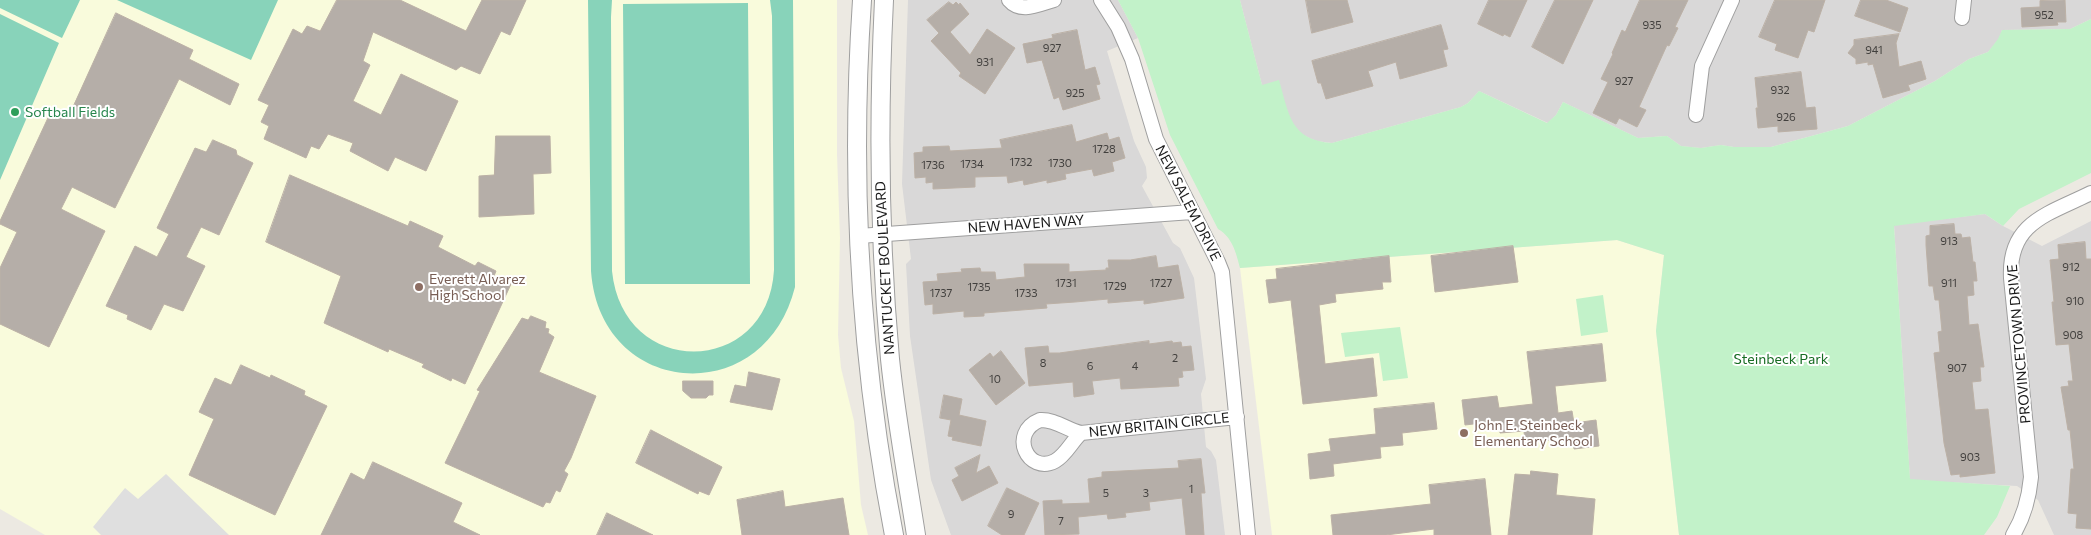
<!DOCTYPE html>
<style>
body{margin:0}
canvas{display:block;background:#ece9e2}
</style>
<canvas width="2091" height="535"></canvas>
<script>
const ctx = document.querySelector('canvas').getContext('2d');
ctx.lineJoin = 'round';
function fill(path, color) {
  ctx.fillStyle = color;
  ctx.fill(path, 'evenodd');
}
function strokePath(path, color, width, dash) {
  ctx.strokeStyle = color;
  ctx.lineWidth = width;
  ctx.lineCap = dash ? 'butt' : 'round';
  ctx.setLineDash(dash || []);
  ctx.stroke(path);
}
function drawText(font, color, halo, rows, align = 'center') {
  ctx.font = font + ' Commissioner,sans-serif';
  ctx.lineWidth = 4;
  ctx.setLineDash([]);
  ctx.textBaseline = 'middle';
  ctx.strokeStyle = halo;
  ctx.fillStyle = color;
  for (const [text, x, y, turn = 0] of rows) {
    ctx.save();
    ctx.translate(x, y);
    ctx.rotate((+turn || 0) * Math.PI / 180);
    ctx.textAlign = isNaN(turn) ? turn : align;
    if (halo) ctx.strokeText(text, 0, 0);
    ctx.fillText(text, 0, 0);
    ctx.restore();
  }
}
fill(new Path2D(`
 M908,0H1118L1138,38L1107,51L1134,141L1146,167L1147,178L1142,186L1173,243L1180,248L1194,278L1206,379L1201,394L1206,447L1211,451L1216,460L1225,535H951L931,480L910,336L906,264L911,259L902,184Z
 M1240,0H2091V19L2070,29L2002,30L1999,39L1988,52L1969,59L1935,81L1848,126L1771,147H1734L1721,145L1701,148L1681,146L1667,136L1638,138L1563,102L1556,115L1548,123L1479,91L1468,103L1461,107L1332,143L1316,141L1301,134L1262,85Z
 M1985,214L2003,226L2042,246L2091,221V535H2054L2038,500L2017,486L1910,480L1894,225Z`), '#d9d8d8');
fill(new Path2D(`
 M0,0H837V155L840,238L838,335L841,368L854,421L861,505L868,535H45L0,509Z
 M1617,240L1664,255L1656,331L1679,535H1272L1240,268Z`), '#f9fbdc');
fill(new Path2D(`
 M1118,0H1240L1262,85L1279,80C1289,114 1290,140 1332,143L1461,107L1468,103L1479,91L1547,123L1556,115L1563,102L1638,138L1667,136L1681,146L1701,148L1721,145L1734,147H1771L1848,126L1935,81L1969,59L1988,52L1998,39L2002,30L2070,29L2091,19V173L2019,209L2003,226L1985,214L1894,226L1910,479L2010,486L1997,517L1984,535H1679L1656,331L1664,255L1617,240L1240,268C1236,252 1232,237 1218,229L1170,135L1138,38Z
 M1603,295L1608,332L1581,336L1576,299Z
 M1400,327L1408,378L1383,381L1379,353L1345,357L1341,333Z`), '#c2f2c9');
fill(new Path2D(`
 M0,0H80L62,38L0,8Z
 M117,0H278L251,60Z
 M588,0H612L611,17L612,271C623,380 768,377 774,270L772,16L770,0H793L795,287C764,411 600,398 591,271Z
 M748,3L750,284H625L623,4Z
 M0,14L59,43L0,180Z`), '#88d3ba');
fill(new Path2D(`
 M166,474L229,535H101L93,527L125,488L138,499Z`), '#dfdfdf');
const building = new Path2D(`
 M337,0H400L466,31L482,0H526L510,35L501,31L480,74L461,66L456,70L373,32L363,61L370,65L353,101L381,115L401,74L458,101L426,171L395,157L388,171L350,151L353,143L328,134L319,149L311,146L306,158L264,139L269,126L261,122L269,105L258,100L293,29L302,34L307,26L320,31Z
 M1306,0H1347L1353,22L1312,33Z
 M1489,0H1527L1510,37L1504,34L1503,36L1478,24Z
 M1555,0H1593L1563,64L1532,47Z
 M1640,0H1688L1675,27L1678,28L1669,46L1667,45L1639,107L1646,110L1637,127L1619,118L1616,124L1593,113L1608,82L1601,79L1613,54L1612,53L1622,30L1625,32Z
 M1775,0H1825L1814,32L1808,30L1798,58L1775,50L1777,44L1759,37Z
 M1861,0H1886L1908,8L1900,32L1855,16Z
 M2065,0L2066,22H2057L2058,25L2022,27L2021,8L2040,7V1Z
 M949,2L953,5L956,2L959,5L960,3L969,14L950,32L970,55L987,29L1015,48L985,94L959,76L961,73L931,41L939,33L927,20Z
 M116,13L193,50L189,59L239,84L230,105L179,79L115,208L72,187L61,209L105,231L49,347L0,324V268L17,232L0,224V221L53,107L69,115Z
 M1441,25L1448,49L1443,50L1447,66L1400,79L1396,62L1368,71L1373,86L1326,99L1321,83H1318L1312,61Z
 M1077,30L1085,70L1095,67L1100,84L1096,85L1100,99L1063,110L1059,97L1054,99L1042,60L1027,63L1023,44L1053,38L1052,35Z
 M1899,34L1896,43L1899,67L1921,61L1926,79L1908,85L1910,90L1883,98L1873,64L1868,65V62L1856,64V59L1848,53L1854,45V40Z
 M1801,72L1806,108L1815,107L1817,129L1778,132V126L1758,128L1756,108H1758L1755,78Z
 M1072,125L1076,142L1107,133L1109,140L1119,137L1125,158L1112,162L1114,171L1094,176L1092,169L1065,174L1066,179L1047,183V180L1024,185L1023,180L1008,183L1007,176L975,177V187L933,189V182L926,183V177L915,178L914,153L923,152V147L949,146L950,151L1002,148L1000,140Z
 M496,136H550L551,173L533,174L534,214L479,217V176L494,175Z
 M213,140L236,150L237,155L253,163L219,235L201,227L186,257L205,266L183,311L164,304L151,330L127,319L128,315L106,306L135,246L157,257L169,234L157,228L195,148L206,152Z
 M290,175L408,226L410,221L443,236L438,247L475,266L478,262L496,271L494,276L511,284L465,384L452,378L451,381L422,367L424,364L389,349L388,352L324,323L341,276L266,242Z
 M1954,224L1955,234H1961L1962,238L1970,237L1973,262H1975L1977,281H1973L1974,295L1967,296L1969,325L1978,324L1984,367H1980L1981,381L1972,382L1975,410L1988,409L1995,473L1960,477V474L1951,475L1944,443L1934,353L1940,352L1938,332L1942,331L1939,300H1935L1933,286H1929L1926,245V236L1930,235V226Z
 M2085,242L2086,259H2091V529L2076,528L2077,514L2068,513L2071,469H2074L2070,430H2068L2061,387L2069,386L2068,381H2073L2069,344L2056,345L2052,302H2054L2050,260L2059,259L2058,245Z
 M1513,246L1518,282L1435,292L1431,256Z
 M1156,256L1158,268L1178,265L1184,298L1144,304V300L1108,303V299L1075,302L1046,304L1047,308L984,313V316L964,317V311L933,314V304L925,305L923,282L938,281L937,274L962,272L961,269L980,268L981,272H995L996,280L1025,277L1024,264H1069V272L1106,270V268H1109L1108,260H1130Z
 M1389,256L1391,282H1382L1383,289L1335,294L1336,302L1319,305L1325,364L1373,358L1377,396L1303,404L1291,300L1269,303L1266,280L1277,279L1276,269Z
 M531,316L546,322L545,328L549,329L548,333L554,337L539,372L596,396L571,458L564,471L568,474L560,492L556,490L550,503L546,502L543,507L445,463L480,391L477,390L522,318L528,320Z
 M1149,341V344L1172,341L1173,343L1181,342L1182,347L1191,346L1194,370L1182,371L1183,377L1178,378L1179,386L1121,389L1120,378L1092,381L1094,394L1074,397L1073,382L1029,386L1025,348L1048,346L1049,353H1059Z
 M1602,344L1606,381L1555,386L1558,413L1572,411L1574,423L1596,420L1599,446L1574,449L1573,437L1525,443L1524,431L1500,433L1499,421L1465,425L1462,400L1497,396L1499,408L1533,404L1527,352Z
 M1001,351L1025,383L996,405L969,370L990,353L993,357Z
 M241,365L270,378L271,375L305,391L304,395L327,406L275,515L189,475L214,419L199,412L215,378L231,385Z
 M749,372L780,379L772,410L730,402L735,385L746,387Z
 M683,381H713V395H709L706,398H691L683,391Z
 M944,395L962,399L959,415L986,421L981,446L952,440L953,437L948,436L951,420L940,418Z
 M1434,403L1437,429L1402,433L1403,445L1380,447L1381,458L1333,464L1334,476L1310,479L1308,454L1331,451L1329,439L1376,434L1374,409Z
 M651,430L722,467L709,495L699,491L698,494L636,463Z
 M980,455L976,473L989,466L998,483L962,501L952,480L959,476L955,468Z
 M1201,459L1205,493H1201L1204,535H1186L1182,498L1149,502L1150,510L1125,513L1126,517L1108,519L1107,514L1078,517L1079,534L1045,535L1043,501L1062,500V504L1090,503L1088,479L1102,477V472L1179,468L1178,461Z
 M373,462L462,503L453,522L480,535H321L351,473L364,480Z
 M1531,471L1558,474L1556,495L1595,499L1592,535H1508L1515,474L1530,475Z
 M1485,479L1491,535H1434V529L1386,535H1333L1331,515L1431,504L1429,485Z
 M1007,488L1039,503L1024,535H1002L988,526Z
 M783,491L785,507L843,498L849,535H742L737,500Z
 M607,513L653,535H597Z`);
fill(building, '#b5aea8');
strokePath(building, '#bcb1a6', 1);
const minor = new Path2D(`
 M1009,0C1021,14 1039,4 1054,0
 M1101,0L1118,27L1132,59L1156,139L1218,262L1222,272L1248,535
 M1962,18L1964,0
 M1696,115L1702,66L1732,0
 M859,236L1192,212
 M1040,420C1055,419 1067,430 1081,433C1072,441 1066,455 1055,461C1028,475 1008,433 1040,420Z
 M1081,433L1237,417
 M2013,535C2024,517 2029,498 2031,477L2011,278C2008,222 2049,214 2091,193`);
const tertiary = new Path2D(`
 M862,0C850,178 860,360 894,535
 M884,0C878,121 879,238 890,359C896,418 907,477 916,535`);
strokePath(minor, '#9f9f9f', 16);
strokePath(tertiary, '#9f9f9f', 20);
strokePath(minor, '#fff', 14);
strokePath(tertiary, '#fff', 18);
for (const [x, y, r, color] of [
 [15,112,5,"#2e9e5b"],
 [419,287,5,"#8d6e63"],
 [1464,433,5,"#8d6e63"]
]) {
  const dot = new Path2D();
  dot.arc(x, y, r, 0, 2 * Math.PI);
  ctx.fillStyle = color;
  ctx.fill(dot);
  strokePath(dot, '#fff', 2);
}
drawText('11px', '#42403e', null, [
 ["952",2044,15],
 ["935",1652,25],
 ["927",1052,48],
 ["941",1874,50],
 ["931",985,62],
 ["927",1624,81],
 ["932",1780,90],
 ["925",1075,93],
 ["926",1786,117],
 ["1728",1104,149],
 ["1732",1021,162],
 ["1730",1060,163],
 ["1734",972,164],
 ["1736",933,165],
 ["913",1949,241],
 ["912",2071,267],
 ["1731",1066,283],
 ["1727",1161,283],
 ["911",1949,283],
 ["1729",1115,286],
 ["1735",979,287],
 ["1737",941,293],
 ["1733",1026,293],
 ["910",2075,301],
 ["908",2073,335],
 ["2",1175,358],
 ["8",1043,363],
 ["6",1090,366],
 ["4",1135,366],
 ["907",1957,368],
 ["10",995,379],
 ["903",1970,457],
 ["1",1191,489],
 ["5",1106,493],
 ["3",1146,493],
 ["9",1011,514],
 ["7",1061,521]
]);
drawText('14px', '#27864d', '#fff', [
 ["Softball Fields",25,112]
], 'left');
drawText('14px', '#1b1b1b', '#fff', [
 ["NEW SALEM DRIVE",1188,203,63],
 ["NEW HAVEN WAY",1026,224,-4],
 ["NANTUCKET BOULEVARD",885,268,-93],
 ["PROVINCETOWN DRIVE",2019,344,-95],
 ["NEW BRITAIN CIRCLE",1159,425,-6]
]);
drawText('14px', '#785e54', '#fff', [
 ["Everett Alvarez",429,279],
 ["High School",429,295],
 ["John E. Steinbeck",1474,425],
 ["Elementary School",1474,441]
], 'left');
drawText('14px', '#176c23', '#fff', [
 ["Steinbeck Park",1781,359]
]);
</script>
